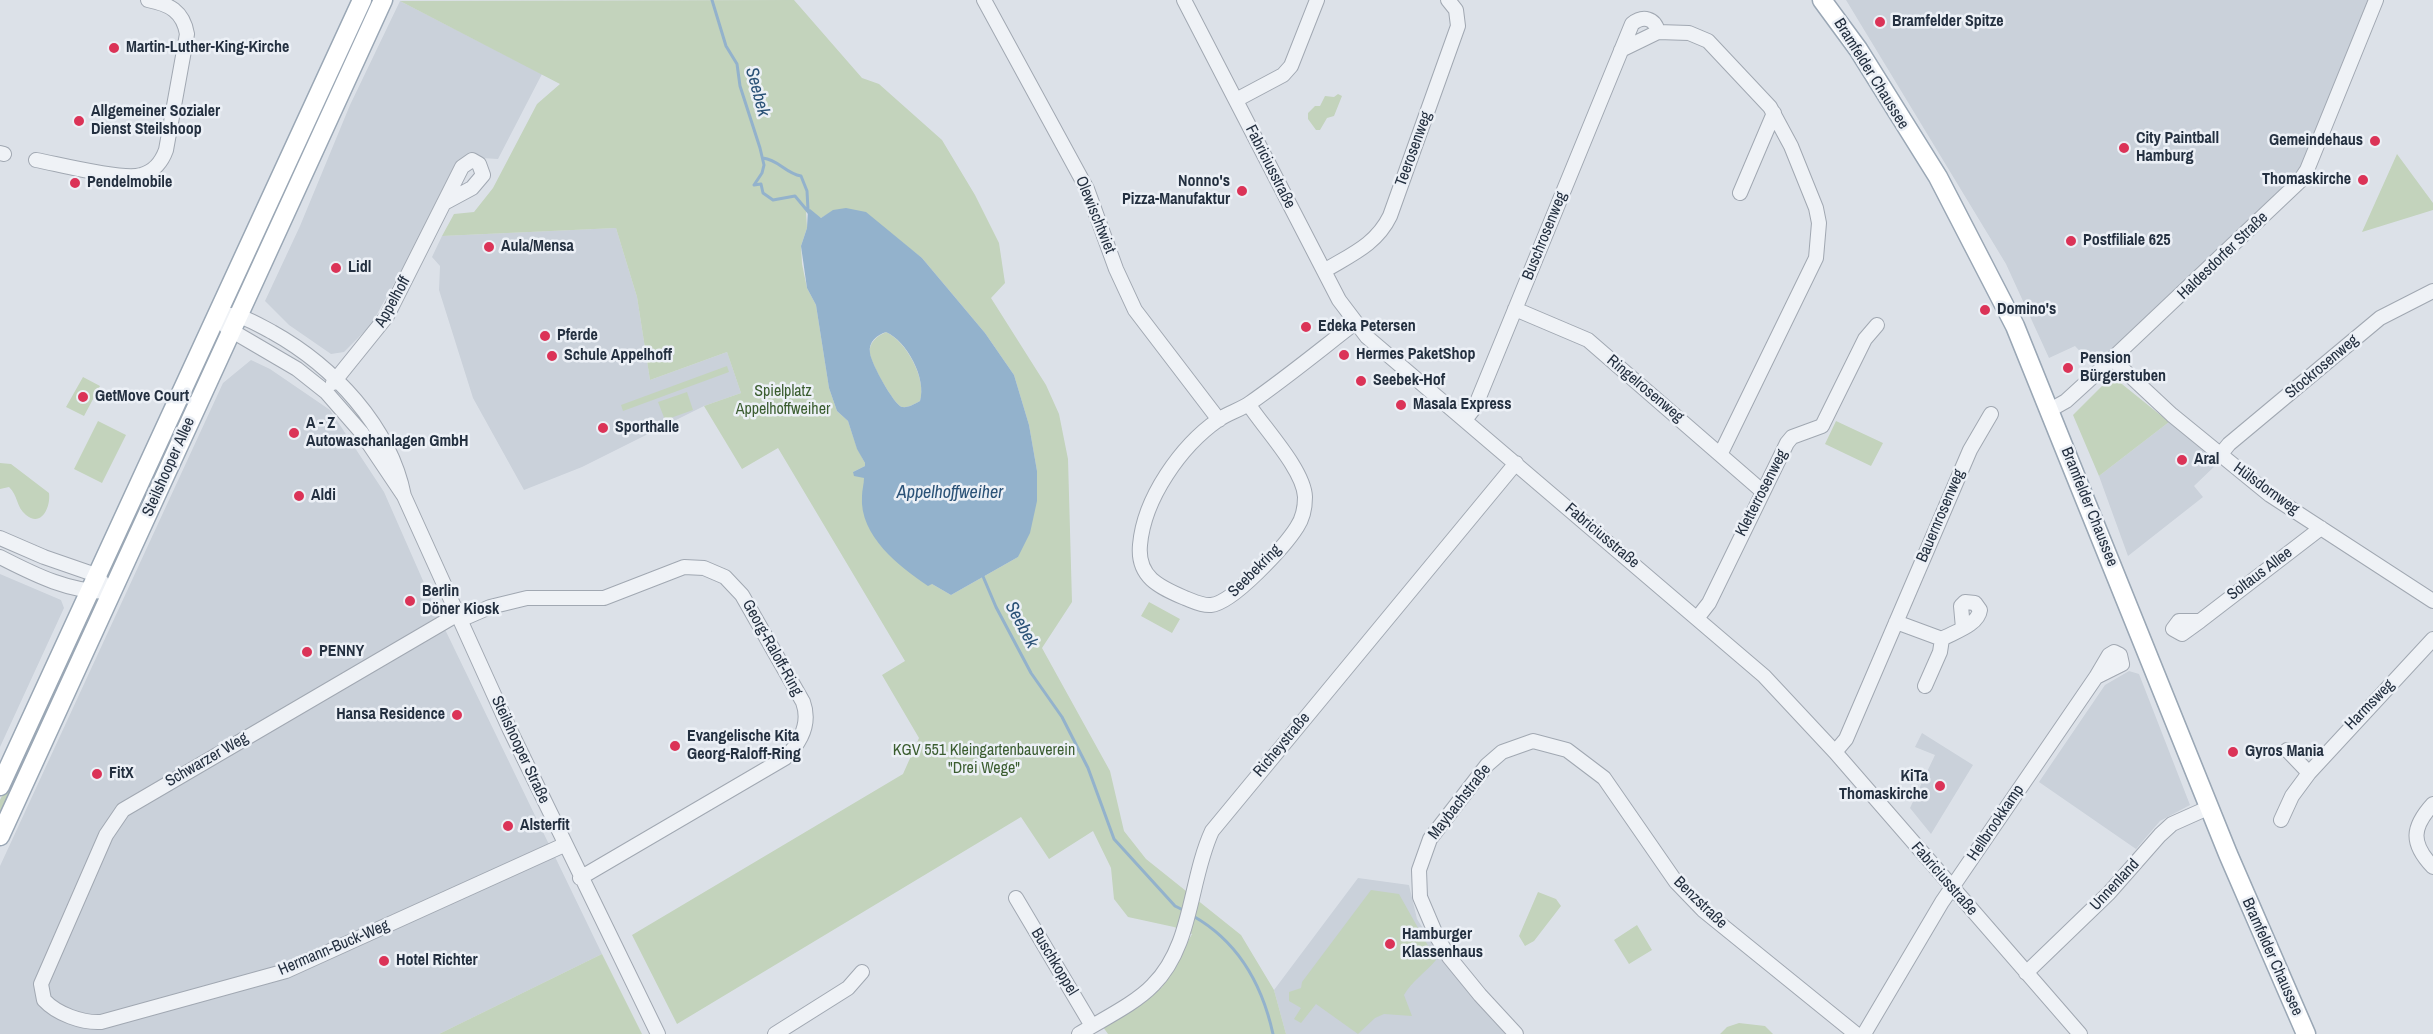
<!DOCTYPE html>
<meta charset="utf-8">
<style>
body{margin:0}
canvas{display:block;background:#dce1e8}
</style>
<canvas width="2433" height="1034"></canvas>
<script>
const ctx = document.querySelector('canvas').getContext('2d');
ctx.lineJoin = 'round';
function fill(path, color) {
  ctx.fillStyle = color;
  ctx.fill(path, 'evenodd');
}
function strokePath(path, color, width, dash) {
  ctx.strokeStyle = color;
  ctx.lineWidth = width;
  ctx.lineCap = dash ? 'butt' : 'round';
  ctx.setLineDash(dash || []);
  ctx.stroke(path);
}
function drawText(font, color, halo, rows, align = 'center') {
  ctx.font = font + ' "Archivo Narrow",sans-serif';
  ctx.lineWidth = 5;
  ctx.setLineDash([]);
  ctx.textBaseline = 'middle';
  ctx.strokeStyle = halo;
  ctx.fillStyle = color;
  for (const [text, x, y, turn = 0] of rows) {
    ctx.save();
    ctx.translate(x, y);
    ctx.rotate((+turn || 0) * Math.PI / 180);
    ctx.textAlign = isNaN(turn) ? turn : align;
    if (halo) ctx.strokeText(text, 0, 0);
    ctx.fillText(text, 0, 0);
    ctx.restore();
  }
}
fill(new Path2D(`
 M1846,0H2373L2306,168L2094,366L2075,346L2049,358L2006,264Z
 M400,1L542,74L498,159L464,157L371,325L344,352L331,354L289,325L265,301L300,226L350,105Z
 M616,228L637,297L650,380L727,352L741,393L704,406L582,467L524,490L473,398L439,290L440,266L432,257L442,236Z
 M251,360L270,369L330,410L384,492L439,617L602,954L439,1034H0V866L223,383Z
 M2169,422L2218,463L2194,486L2203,497L2128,556L2099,476Z
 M0,574L61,600L64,608L0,747Z
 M2129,671L2139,674L2190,805L2160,821L2136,849L2039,782L2105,685Z
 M1922,733L1973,765L1931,834L1910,808L1935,755L1915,747Z
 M1358,878L1409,885L1417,919L1434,946L1511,1034H1286L1274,990Z`), '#cad1da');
fill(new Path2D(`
 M368,0H372L359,40L243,290L240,288Z
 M794,0L862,78L879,84L942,140L975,195L999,243L1005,283L991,298L1046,385L1059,414L1068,459L1072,602L1042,648L1110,771L1124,831L1146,859L1241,935L1274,990L1286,1034H1108L1103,1027L1162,987L1192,934L1174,927L1128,917L1114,899L1111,868L1093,831L1049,859L1021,817L677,1024L632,935L903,774L919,738L882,675L905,661L778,448L742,469L704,406L741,393L727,352L650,380L637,297L616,228L442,236L454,214L474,212L493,188L537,104L560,84L400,1ZM833,211L886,230L922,258L985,333L1014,375L1029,425L1037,471L1018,557L951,595L932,584L864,491V478L853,472L865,466V463L857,448L848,421L837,411L829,388L816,305L807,288L802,264L801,246L807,228L806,212L821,218Z
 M1338,94L1342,96L1334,116L1327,118L1320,130H1316L1308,119V113L1315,106H1320L1325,96L1334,97Z
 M2397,154L2433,203V210L2362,232Z
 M886,332C906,341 927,379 920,401C915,404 908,408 902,407C894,405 871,363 870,354C868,343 877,336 886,332Z
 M207,352L214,353L121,561L112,558Z
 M727,366L729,372L623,411L621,405Z
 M2112,376L2169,422L2099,476L2073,415Z
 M83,377L100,386L84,416L66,407Z
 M687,392L693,410L665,420L658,402Z
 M98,421L126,435L102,483L74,469Z
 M1836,421L1883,443L1871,466L1825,444Z
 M0,463L11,464L49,493C51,506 42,528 26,515C16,507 18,495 9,487L0,489Z
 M1149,602L1180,619L1172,633L1141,616Z
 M52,692L37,743L0,821V800Z
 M1371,890L1399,894L1436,960C1425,973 1412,981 1404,995L1412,1016L1384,1014L1375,1018L1358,1034L1316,1004L1301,1023L1294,1019L1301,1008L1289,1001V992L1301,988L1302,982Z
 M1538,892L1556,899L1561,906L1534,941L1525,946L1519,936Z
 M1637,925L1652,950L1629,964L1614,940Z
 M602,954L642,1034H439Z
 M1739,1023L1765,1026L1773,1034H1720L1727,1027Z`), '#c3d3bc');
fill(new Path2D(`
 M846,208L866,212L922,258L985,333L1014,375L1029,425L1037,471V501L1030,533L1018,557L951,595L932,584L928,586C900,567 859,536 862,496C862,490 864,484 864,478L854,476L853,472L865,466V463L857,449L848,421L837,411L829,388L816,305L807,288L801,246L807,228L808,210L810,209L821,218L833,210ZM886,332C907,341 927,379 920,401C915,404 908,408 902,407C894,405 871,363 870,353C868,342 877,335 886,332Z`), '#93b2cc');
strokePath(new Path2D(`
 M712,0L726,46L737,64L740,86L760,148L764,165L762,173L754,185L761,184L763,193L773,200L795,196L810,214
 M763,158C779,160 785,173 801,176L807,191L808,210
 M982,574L996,607L1031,673L1062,717L1088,768L1114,839L1175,906L1185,911
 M1193,916C1239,942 1262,984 1273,1034`), '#93b2cc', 3);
const minor = new Path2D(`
 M984,0L1087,189L1116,269L1135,310L1219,420
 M1184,0L1339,300L1367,337L1764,676L1835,752L2080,1034
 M1621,50L1658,32
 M1236,100L1283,75L1291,66L1317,0
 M0,153L4,154
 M36,160C58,164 123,181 141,175C154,172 162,161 166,150L187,34C183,11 169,4 148,0
 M1740,193L1774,113
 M1324,271C1350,255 1376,245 1390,216L1458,26L1456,10L1448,0
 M1515,309L1588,340L1762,491
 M2112,359L2172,415L2270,495L2433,601
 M333,383L387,316L462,167L472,160L479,164L483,175L472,188L446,202
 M1249,405C1264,428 1304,470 1305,497C1305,507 1303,518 1297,527C1285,546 1233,603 1211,605C1202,606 1193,601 1185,598C1159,587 1137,577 1140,545C1144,498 1181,446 1218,420C1228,413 1240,410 1250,403C1286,378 1320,350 1355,323
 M2050,410L2066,401L2112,359L2299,182L2307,170L2376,0
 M1465,420L1475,407L1632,24C1643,15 1655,18 1658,32L1689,33L1708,41L1770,107L1791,146L1816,208L1819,223L1816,258L1721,453
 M2220,455L2229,444L2380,318L2433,291
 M404,496C390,426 333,366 272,332C253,322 239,312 217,315L227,328L297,369L326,392L361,432L404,496L510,730L658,1034
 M0,538L44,557L96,575L102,582
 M0,557C35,575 71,593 111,592
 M458,614L123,810L106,835L41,984L44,1000C57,1014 82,1023 101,1022L286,971L564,845
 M1698,617L1709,603L1787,443L1792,437L1822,426L1865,339L1877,325
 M460,620L490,607L527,598H604L684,567L704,568L725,577L742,595L803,702C811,724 800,743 785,758L580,878
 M2200,621L2182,634L2173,629L2179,621H2200L2321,528
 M1896,622L1942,639C1954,632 1978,625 1980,610L1975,603L1965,602L1961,606L1963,628
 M1925,686L1940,652L1942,639
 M2287,750L2309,773
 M1835,752L1846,739L1970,450L1991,414
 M2433,804C2412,827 2410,843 2433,867
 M2281,820L2292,796L2309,773L2433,639
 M1016,898L1092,1026
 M2026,973L2109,893L2160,835L2172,824L2210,807
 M775,1034L848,988L862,972
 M1079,1034C1101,1020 1135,1004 1153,985C1193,945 1189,881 1212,831L1516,463
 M1516,1034L1480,995L1449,957L1437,937L1420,897L1419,870L1430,839L1487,765L1502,752L1533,741L1567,750L1604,778L1676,882L1703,910L1856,1034
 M1864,1034L1942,902L2096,677L2122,664L2120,655L2114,652L2109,655L2096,677`);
const major = new Path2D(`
 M1822,0L1858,49L1938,177L2015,326L2228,854L2306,1034
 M0,786L362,0
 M0,836L383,0`);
strokePath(minor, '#a1a8b2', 16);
strokePath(major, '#9aa7b5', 21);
strokePath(minor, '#eff2f6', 14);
strokePath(major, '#fff', 18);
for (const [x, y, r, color] of [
 [1880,22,6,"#db3357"],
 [114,48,6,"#db3357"],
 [79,121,6,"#db3357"],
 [2375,141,6,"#db3357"],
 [2124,148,6,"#db3357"],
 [2363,180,6,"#db3357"],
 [75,183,6,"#db3357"],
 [1242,191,6,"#db3357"],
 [2071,241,6,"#db3357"],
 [489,247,6,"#db3357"],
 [336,268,6,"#db3357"],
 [1985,310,6,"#db3357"],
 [1306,327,6,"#db3357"],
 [545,336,6,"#db3357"],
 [1344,355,6,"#db3357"],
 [552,356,6,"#db3357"],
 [2068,368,6,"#db3357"],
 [1361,381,6,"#db3357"],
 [83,397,6,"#db3357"],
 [1401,405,6,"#db3357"],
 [603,428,6,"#db3357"],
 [294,433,6,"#db3357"],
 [2182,460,6,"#db3357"],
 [299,496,6,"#db3357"],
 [410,601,6,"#db3357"],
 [307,652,6,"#db3357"],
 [457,715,6,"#db3357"],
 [675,746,6,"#db3357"],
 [2233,752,6,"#db3357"],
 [97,774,6,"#db3357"],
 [1940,786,6,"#db3357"],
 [508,826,6,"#db3357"],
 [1390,944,6,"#db3357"],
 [384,961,6,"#db3357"]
]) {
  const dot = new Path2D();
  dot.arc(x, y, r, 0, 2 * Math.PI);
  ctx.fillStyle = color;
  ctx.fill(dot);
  strokePath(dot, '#ecf0f6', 2);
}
drawText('bold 16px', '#243040', '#ecf0f6', [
 ["Bramfelder Spitze",1892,22],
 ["Martin-Luther-King-Kirche",126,48],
 ["Allgemeiner Sozialer",91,112],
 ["Dienst Steilshoop",91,130],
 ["City Paintball",2136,139],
 ["Hamburg",2136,157],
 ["Gemeindehaus",2363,141,"right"],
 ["Thomaskirche",2351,180,"right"],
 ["Nonno's",1230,182,"right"],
 ["Pizza-Manufaktur",1230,200,"right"],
 ["Pendelmobile",87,183],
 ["Postfiliale 625",2083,241],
 ["Aula/Mensa",501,247],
 ["Lidl",348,268],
 ["Domino's",1997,310],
 ["Edeka Petersen",1318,327],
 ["Pferde",557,336],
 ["Hermes PaketShop",1356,355],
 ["Schule Appelhoff",564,356],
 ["Pension",2080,359],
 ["Bürgerstuben",2080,377],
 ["Seebek-Hof",1373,381],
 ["GetMove Court",95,397],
 ["Masala Express",1413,405],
 ["A - Z",306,424],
 ["Autowaschanlagen GmbH",306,442],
 ["Sporthalle",615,428],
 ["Aral",2194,460],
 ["Aldi",311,496],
 ["Berlin",422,592],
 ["Döner Kiosk",422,610],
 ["PENNY",319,652],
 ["Hansa Residence",445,715,"right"],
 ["Evangelische Kita",687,737],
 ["Georg-Raloff-Ring",687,755],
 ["Gyros Mania",2245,752],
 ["FitX",109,774],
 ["KiTa",1928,777,"right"],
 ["Thomaskirche",1928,795,"right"],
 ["Alsterfit",520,826],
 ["Hamburger",1402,935],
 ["Klassenhaus",1402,953],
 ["Hotel Richter",396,961]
], 'left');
drawText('16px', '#243040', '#ecf0f6', [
 ["Bramfelder Chaussee",1871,74,58],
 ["Teerosenweg",1414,149,-70],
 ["Fabriciusstraße",1270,167,63],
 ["Olewischtwiet",1095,215,68],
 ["Buschrosenweg",1545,236,-68],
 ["Haldesdorfer Straße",2223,256,-44],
 ["Appelhoff",393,302,-61],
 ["Stockrosenweg",2322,367,-40],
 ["Ringelrosenweg",1645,389,40],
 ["Steilshooper Allee",169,467,-66],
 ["Hülsdornweg",2266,489,36],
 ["Kletterrosenweg",1762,493,-63],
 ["Bramfelder Chaussee",2089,507,68],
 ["Bauernrosenweg",1941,516,-67],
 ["Fabriciusstraße",1602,536,40],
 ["Seebekring",1255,571,-45],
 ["Soltaus Allee",2260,574,-37],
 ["Georg-Raloff-Ring",772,648,61],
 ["Harmsweg",2370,705,-46],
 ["Richeystraße",1282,745,-50],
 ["Steilshooper Straße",520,750,65],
 ["Schwarzer Weg",207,760,-30],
 ["Maybachstraße",1460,802,-52],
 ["Hellbrookkamp",1996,823,-56],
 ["Fabriciusstraße",1944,879,49],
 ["Unnenland",2115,885,-47],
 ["Benzstraße",1700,903,44],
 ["Hermann-Buck-Weg",334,948,-23],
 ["Bramfelder Chaussee",2272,957,66],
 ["Buschkoppel",1054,962,59]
]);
drawText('16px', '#3b5d30', '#ecf0f6', [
 ["Spielplatz",783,392],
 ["Appelhoffweiher",783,410],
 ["KGV 551 Kleingartenbauverein",984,751],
 ["\"Drei Wege\"",984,769]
]);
drawText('italic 18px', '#2b5277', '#ecf0f6', [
 ["Seebek",757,92,75],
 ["Appelhoffweiher",950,493],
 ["Seebek",1021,625,62]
]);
</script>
